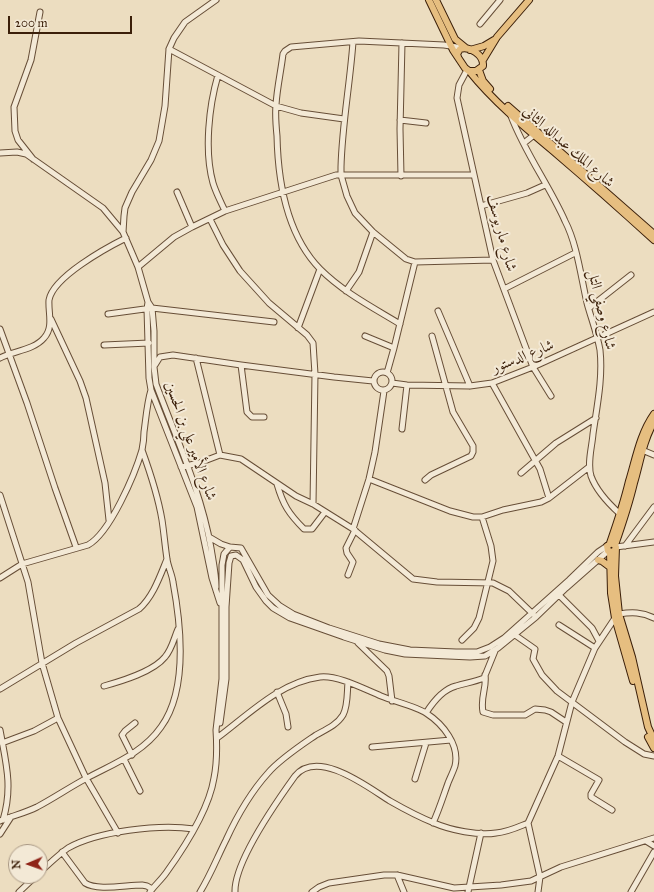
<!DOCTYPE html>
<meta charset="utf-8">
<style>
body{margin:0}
#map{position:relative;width:654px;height:892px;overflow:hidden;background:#ecddc0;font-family:"IM FELL Great Primer",serif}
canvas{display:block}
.north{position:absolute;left:8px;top:844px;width:40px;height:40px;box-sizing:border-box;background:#f3e9d6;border:1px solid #a99884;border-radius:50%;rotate:268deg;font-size:11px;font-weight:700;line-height:16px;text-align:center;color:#3b1f09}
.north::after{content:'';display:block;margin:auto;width:14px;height:18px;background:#8f2418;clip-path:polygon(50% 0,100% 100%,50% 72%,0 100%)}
.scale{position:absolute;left:8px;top:16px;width:124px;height:18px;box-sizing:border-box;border:2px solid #3b1f09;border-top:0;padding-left:5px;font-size:12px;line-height:14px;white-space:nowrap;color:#3b1f09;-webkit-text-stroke:3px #f3e9d6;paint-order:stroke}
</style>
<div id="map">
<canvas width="654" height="892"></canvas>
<div class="north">N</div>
<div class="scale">200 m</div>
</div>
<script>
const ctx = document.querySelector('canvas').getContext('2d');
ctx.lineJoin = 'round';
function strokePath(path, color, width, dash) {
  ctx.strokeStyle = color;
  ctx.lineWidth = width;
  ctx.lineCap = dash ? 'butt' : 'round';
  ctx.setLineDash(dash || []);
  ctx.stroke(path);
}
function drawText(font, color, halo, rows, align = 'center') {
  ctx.font = font + ' "IM FELL Great Primer",Amiri,serif';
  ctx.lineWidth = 4;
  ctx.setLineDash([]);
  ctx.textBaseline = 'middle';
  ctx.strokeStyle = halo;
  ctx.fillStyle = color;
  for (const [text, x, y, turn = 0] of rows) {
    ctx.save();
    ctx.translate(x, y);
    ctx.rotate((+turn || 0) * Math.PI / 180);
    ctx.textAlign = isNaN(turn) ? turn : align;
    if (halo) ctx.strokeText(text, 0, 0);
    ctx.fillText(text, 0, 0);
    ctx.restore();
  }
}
const minor = new Path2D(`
 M480,24L500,0
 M353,42C350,84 342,125 341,167V175L347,196L355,213L373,232L406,259L415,262L493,260
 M169,49L276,106L301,113L344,119
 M467,70L459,85L457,98L493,260L533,367L551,396
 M218,75C209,106 204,151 213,183C216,193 221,202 225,211
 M511,116C525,153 549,185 565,221C577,244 581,277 587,303C591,318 597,333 600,350C603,378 597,406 593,434C592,447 587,463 591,476C596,490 609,504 620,514
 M400,120L426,123
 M524,143L534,135
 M0,153L17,152L26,154L103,208L123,232
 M33,159L18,140L15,131L14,107L31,60L40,12
 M401,176L400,129L402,43
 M177,192L192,227
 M481,206L527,193L545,185
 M210,219L223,245L240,271L269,303L307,335L313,343L315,374L313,504
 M138,267L174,237L192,227L225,211L336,175H473
 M504,289L575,253
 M346,291L359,272L373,232
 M148,302L147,309L149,378L151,390L197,507L212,578L220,603
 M589,308L631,275
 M438,311L470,386
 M108,314L152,308L274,322
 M51,319L80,381L86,398L105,483L109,520
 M400,324C372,307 343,292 320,269C286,234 278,182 277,136C276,126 275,116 276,105C277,88 281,71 283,54L285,51L291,47L359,41L444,45L463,48
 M298,328L320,269
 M0,329L27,403L55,488L76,547
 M365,336L394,348
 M104,345L149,343
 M0,358C13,351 34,350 44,338C54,327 48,313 49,300C53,277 106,248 126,238
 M196,358L220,455
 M155,365L160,357L173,355L241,365L334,377L373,381
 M241,365L247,412L252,417H264
 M374 381a9 9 0 1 1 18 0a9 9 0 1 1-18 0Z
 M387,373L394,348L415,262
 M392,383L407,385L470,386L492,383L533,367L654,312
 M492,383L540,469L549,498
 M402,429L407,385
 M642,450L654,455
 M181,467L199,463L220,455L241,459L296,496L313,504L353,529L413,579L437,582L493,583L509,591L534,615
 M521,473L556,443L596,418
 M369,479L450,511L473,517H482L503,510L541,502L549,498L589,467
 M425,480L431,475L471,456L473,452V446L453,412L432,336
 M277,484C283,505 289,514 304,529H312L325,512
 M0,495L28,582L42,663L58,718L86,778L118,833
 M353,529L369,479L375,452L384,391
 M209,537L221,544L230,547
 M625,546L654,507
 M616,547L654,542
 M348,575L353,562L347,553L346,548L355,530
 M0,578L22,564L88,545C110,533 135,474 142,450C143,445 144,438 144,432C146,418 147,403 151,390
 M216,587C216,574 213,561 211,548C201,491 176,438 156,384L154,367V331L152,308L148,302L138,267L123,232L124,216L125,208L132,192L151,160L159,141L165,106L169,49L174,38L185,22L216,0
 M559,595L592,628L599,641
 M619,614C632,612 642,612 654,618
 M559,625L595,648
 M515,635L535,649L533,659L542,675L557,691L625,742L644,754L654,756
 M462,640L474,628L479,618L493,561L491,546L482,517
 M358,643L387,671L389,676L392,701
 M485,675C487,688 480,697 483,712L493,715H525L535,709L545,710L551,712L566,722
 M104,686C122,681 153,672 165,657C172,649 174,638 178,629
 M0,689L76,643L139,609C153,597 160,576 167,559
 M277,692L286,714L288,727
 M426,713C433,702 444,689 456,686C466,683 474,682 484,678L495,651
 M220,723L226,679V607L229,563L231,556L236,555L243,560L256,587L266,601L273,608L290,618L344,637L385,650L405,654L470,657L485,656L498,648L536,617L566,588L608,551
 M0,730C6,763 13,787 3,820
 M217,738C248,715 280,682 320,677C338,675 364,689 381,696C393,701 417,707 426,713C443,724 460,745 455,766C453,772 450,778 448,783C443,797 439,810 433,823
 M2,743L34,731L58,718
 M372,747L451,740
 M132,755L122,735L125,731L135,723
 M558,756L599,780L591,794V797L612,810
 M124,759L140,791
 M415,779L426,743
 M0,821C12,816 25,813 37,807C54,798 70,787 87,778C113,764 143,753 161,727C188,690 181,625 173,582C172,574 168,567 167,559C165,546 164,533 162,520C158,496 150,472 142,450
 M528,823L540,877L538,892
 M0,834L11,817
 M646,841L654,846
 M62,852L85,883C97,891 126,885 142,885L147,886L152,889
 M40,872C49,864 58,855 68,848C98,831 159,824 194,829
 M397,875L404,892
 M19,892L36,876
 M150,892C155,885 161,880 166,873C184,848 209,809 214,778C217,763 217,745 216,730L222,679V565L224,554L230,547L241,548L268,595L280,606L293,614L329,628L379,644L410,650L456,652H477L490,647L504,638L569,580L598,552L607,546
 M200,892C210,876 217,858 226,840C237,816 250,793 268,773C280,759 300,746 316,735C325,730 337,725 343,715C348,706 347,693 348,682
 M235,892C234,862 277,801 295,776C318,748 369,788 390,801C404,809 419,817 434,823C450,830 479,836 496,833C508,832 518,827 528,823L558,756L572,702L595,648L615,618
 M312,892L319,887L329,883L384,875H397L454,888L501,885L531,881L561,867L654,838
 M468,892L481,833
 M631,892L654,852`);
const major = new Path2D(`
 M429,0L453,50L465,68L469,71H476L483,66C484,55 470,46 460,49L457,54L458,57
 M436,0L455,39L466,48
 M470,50L484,46L494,40
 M483,60L497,37L529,0
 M479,70L483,81L490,89
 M469,71C493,101 523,126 553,151C587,180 621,210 654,240
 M508,106L654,234
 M610,543C617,523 624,502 629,481C636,458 640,434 654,414
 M615,545C622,525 629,504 634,483C640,463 643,441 654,422
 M615,550L612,552L608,551L607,546L612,543L616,547L615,576L619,614L632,657L648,727L654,740
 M610,552L611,593L615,618L633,681
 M598,560L602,561L610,567
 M648,737L654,748`);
strokePath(minor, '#674e37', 7);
strokePath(major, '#3b1f09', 8);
strokePath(minor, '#f3e9d6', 5);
strokePath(major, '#e6be80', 6);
drawText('15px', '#3b1f09', '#f3e9d6', [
 ["شارع الملك عبدالله الثاني",568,147,41],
 ["شارع مار يوسف",501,233,75],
 ["شارع وصفي التل",601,310,77],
 ["شارع الدستور",523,357,-22],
 ["شارع الأمير علي بن الحسين",190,441,70]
]);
</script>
